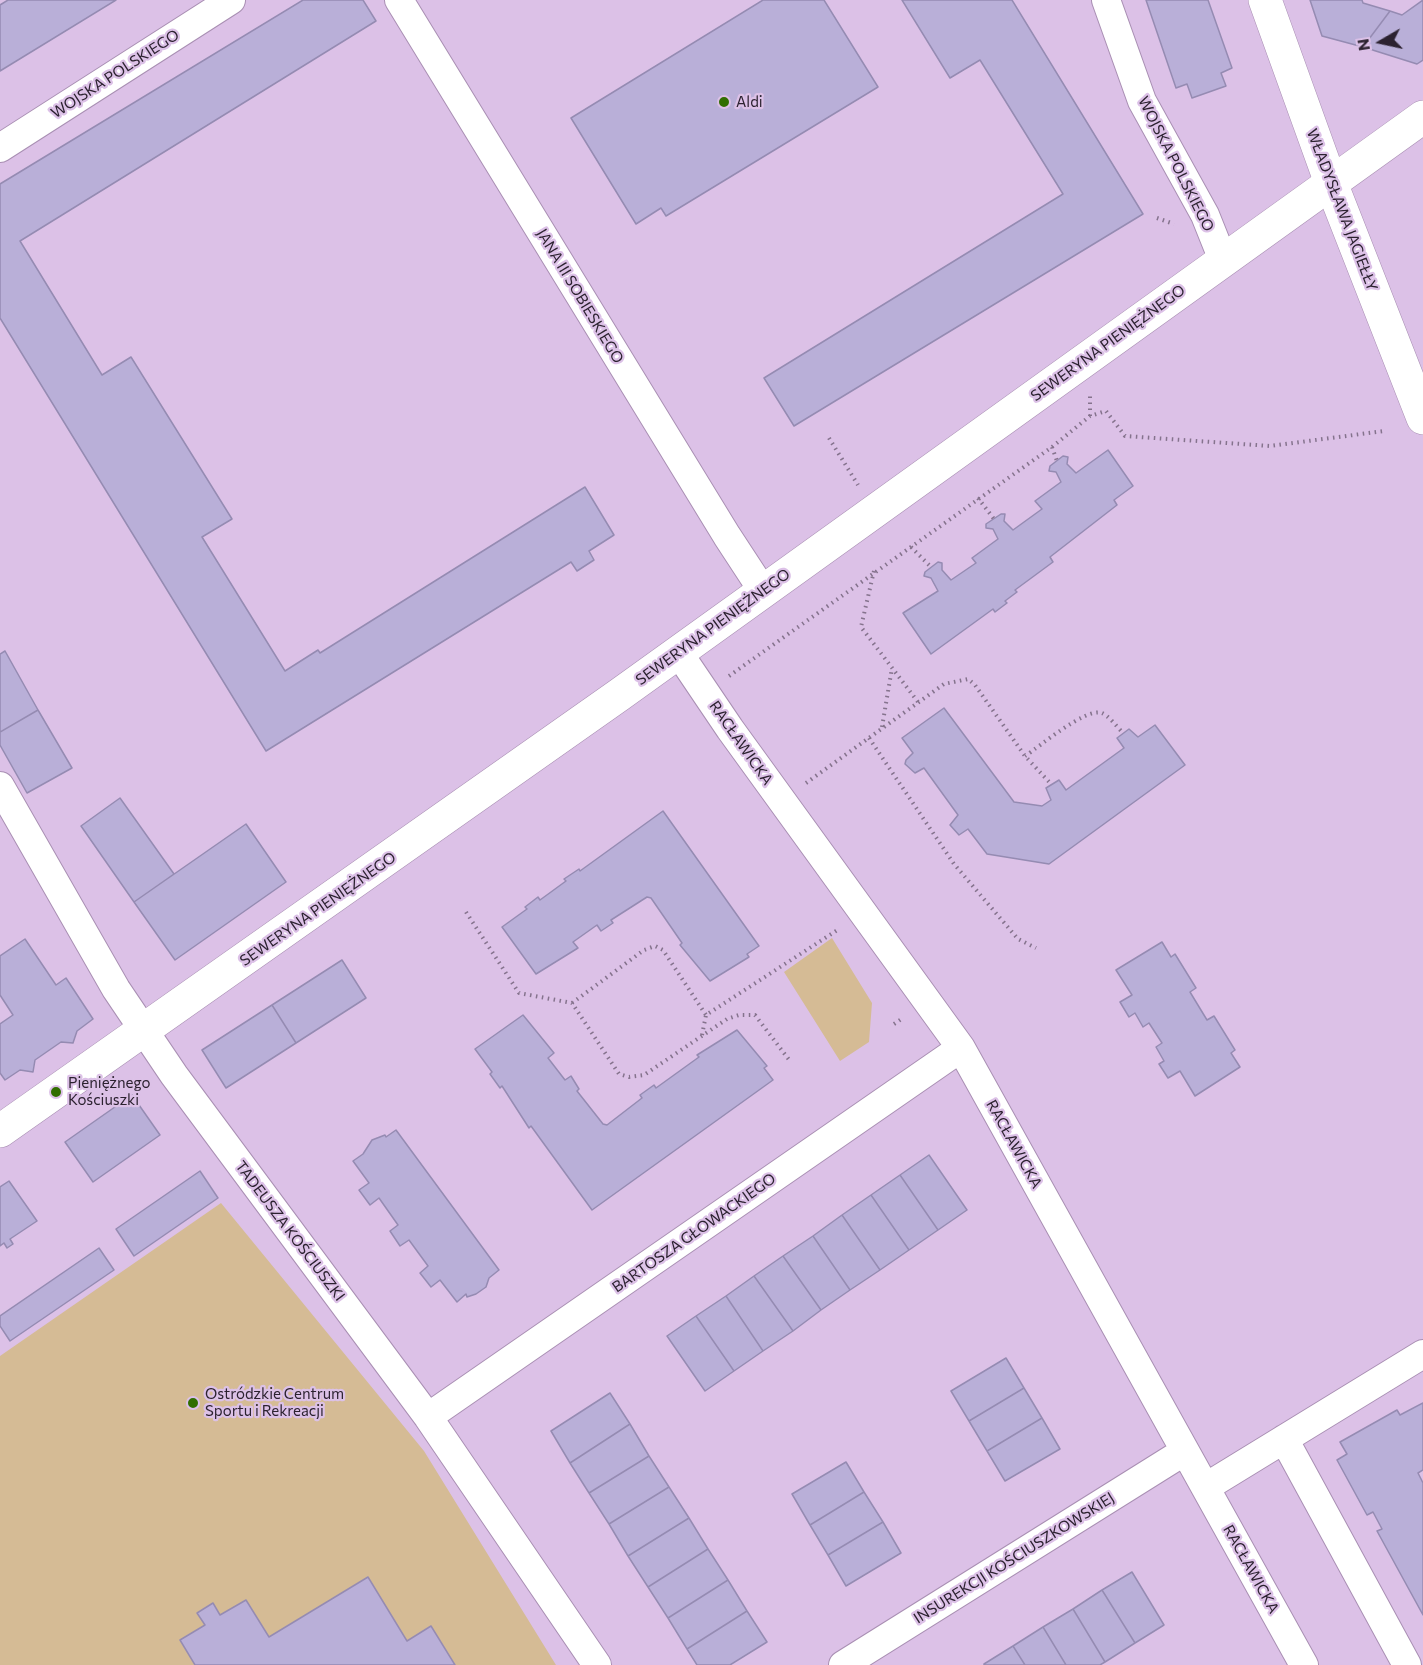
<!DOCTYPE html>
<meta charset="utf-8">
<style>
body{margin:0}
#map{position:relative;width:1423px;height:1665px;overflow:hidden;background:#dcc1e7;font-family:Commissioner,sans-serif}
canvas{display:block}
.north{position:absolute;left:1351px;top:12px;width:60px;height:60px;-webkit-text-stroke:4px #dcc1e7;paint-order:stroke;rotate:261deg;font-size:16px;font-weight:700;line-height:24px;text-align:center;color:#2c2230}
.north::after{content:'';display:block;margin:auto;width:21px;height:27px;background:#2c2230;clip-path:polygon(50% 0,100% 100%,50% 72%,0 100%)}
</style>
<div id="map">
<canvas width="1423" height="1665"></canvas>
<div class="north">N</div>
</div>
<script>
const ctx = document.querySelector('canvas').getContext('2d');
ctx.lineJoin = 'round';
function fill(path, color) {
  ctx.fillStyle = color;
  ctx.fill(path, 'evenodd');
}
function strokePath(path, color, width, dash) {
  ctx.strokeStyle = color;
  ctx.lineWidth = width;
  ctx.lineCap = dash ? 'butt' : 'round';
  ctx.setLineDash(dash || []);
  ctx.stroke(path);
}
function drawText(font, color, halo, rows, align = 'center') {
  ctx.font = font + ' Commissioner,sans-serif';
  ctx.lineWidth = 4.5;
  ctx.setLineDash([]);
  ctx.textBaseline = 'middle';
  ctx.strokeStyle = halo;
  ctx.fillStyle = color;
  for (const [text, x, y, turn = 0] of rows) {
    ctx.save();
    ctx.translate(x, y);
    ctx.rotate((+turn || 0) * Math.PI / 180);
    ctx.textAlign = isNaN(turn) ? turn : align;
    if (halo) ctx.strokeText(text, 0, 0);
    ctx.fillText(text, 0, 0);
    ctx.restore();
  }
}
fill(new Path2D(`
 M832,938L872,1003L869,1042L840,1061L784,972Z
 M221,1203L424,1451L556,1665H0V1356Z`), '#d5bb95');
const building = new Path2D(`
 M8,0H116L0,71V5Z
 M303,0H363L376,21L20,241L102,375L131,357L232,519L202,537L285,671L318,650L320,653L585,487L614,535L589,551L594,560L577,571L571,562L266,751L0,318V184Z
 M763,0H824L878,87L666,216L661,208L636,224L571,118Z
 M902,0H1012L1143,214L794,426L764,378L1063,194L980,60L950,78Z
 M1146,0H1208L1232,68L1221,73L1226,86L1192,98L1187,84L1176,88Z
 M1310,0H1362L1363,3L1390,11L1363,47L1322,36Z
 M1423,0V60L1417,64L1363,47L1390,11L1402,15Z
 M1108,450L1133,486L1114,500L1117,505L1050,557L1053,562L1015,590L1017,592L1005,601L1007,603L995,612L993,609L931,654L903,613L938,591L931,578L924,576L925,572L938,562L942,563V570L951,580L976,563L972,558L998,539L993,529L986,528V524L1001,514H1005L1004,521L1013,530L1042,509L1035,501L1061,482L1056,472L1049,471L1050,466L1063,456L1068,457L1067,464L1076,473Z
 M5,651L38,710L0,732V654Z
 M944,708L1014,802L1042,806L1051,800L1046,788L1059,780L1066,790L1124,748L1117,738L1129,729L1138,737L1155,725L1185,765L1049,864L987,854L968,829L959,835L950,825L958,815L924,768L915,773L905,764L906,760L913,753L902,738Z
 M38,710L72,768L27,793L0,745V732Z
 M120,798L174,874L134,902L81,826Z
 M663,811L759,946L747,954L749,957L710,981L680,945L682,943L651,898L647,897L611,920L613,923L601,931L597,925L573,942L578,948L536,974L502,927L527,909L525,907L538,897L540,900L566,881L564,879L579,869L580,871Z
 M246,824L286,882L175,960L134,902Z
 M25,939L56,985L66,978L93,1019L77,1031L73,1043L61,1042L35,1060L33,1072L20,1070L5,1080L0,1073V1024L13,1015L0,995V956Z
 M1162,942L1171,957L1175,954L1196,988L1190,992L1207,1020L1214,1016L1235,1050L1231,1053L1240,1067L1195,1096L1180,1071L1168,1078L1159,1064L1164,1061L1156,1047L1162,1043L1149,1023L1143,1027L1135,1013L1129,1017L1120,1002L1132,995L1116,970Z
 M342,960L366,998L296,1043L272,1005Z
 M272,1005L296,1043L226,1088L202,1050Z
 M523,1015L554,1053L548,1058L565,1080L571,1076L579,1089L577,1091L603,1124L607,1125L642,1098L640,1095L654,1085L656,1088L699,1057L697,1055L737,1030L767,1066L764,1068L773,1080L592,1210L531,1126L529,1128L502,1086L500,1088L490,1074L492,1072L475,1049Z
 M132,1095L160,1135L93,1182L65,1142Z
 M396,1130L499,1270L489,1278L486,1287L476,1294L467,1297L466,1294L457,1302L440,1280L431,1287L420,1273L428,1266L409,1240L400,1246L390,1231L398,1225L379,1198L370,1205L359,1190L369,1183L353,1161L363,1154L372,1140L385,1135L386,1137Z
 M929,1155L967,1210L938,1230L900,1175Z
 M200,1171L218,1198L134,1256L116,1229Z
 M900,1175L938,1230L909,1250L871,1195Z
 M9,1181L37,1221L10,1239L13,1244L7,1248L4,1243L0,1246V1187Z
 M871,1195L909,1250L880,1270L842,1215Z
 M842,1215L880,1270L850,1290L813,1236Z
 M813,1236L850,1290L821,1310L783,1256Z
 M99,1248L114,1270L10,1341L0,1326V1316Z
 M783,1256L821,1310L793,1331L754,1276Z
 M754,1276L793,1331L763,1351L726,1296Z
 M726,1296L763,1351L734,1371L696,1316Z
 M696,1316L734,1371L705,1391L667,1336Z
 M1006,1358L1024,1388L969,1421L951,1391Z
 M1024,1388L1042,1418L987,1451L969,1421Z
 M610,1393L630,1424L570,1463L551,1431Z
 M1423,1403V1470L1418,1473L1423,1483V1615L1377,1531L1382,1529L1373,1512L1367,1515L1337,1460L1347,1454L1340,1442L1397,1410L1400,1415Z
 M1042,1418L1060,1449L1005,1481L987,1451Z
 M630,1424L649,1456L589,1493L570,1463Z
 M649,1456L669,1487L609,1524L589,1493Z
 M846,1462L864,1492L810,1525L792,1494Z
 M669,1487L689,1518L628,1556L609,1524Z
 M864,1492L883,1522L828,1555L810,1525Z
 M689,1518L708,1549L648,1587L628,1556Z
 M883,1522L901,1553L846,1586L828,1555Z
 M708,1549L728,1580L668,1618L648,1587Z
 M1132,1572L1164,1625L1135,1643L1102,1590Z
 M368,1577L407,1641L431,1626L455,1665H195L180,1640L205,1625L197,1613L213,1603L220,1615L246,1600L269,1637Z
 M728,1580L747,1611L687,1649L668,1618Z
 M1102,1590L1135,1643L1105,1662L1073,1609Z
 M1073,1609L1105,1662L1100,1665H1066L1043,1627Z
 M747,1611L767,1642L730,1665H697L687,1649Z
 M1043,1627L1066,1665H1025L1013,1646Z
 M1013,1646L1025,1665H984V1664Z`);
fill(building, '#b9afd8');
strokePath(building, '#958bb2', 1.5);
const minor = new Path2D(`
 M399,0L727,536L763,591
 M1106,0L1142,101L1205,215L1223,260
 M0,148L231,0
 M678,652L730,729L961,1048L1304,1665
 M0,786L116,989L174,1075L428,1417L597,1665
 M428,1417L961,1048
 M1284,1439L1407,1665
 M1206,1487L1423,1354
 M843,1665L1185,1451`);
const tertiary = new Path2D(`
 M0,1131L619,695L1423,117`);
const secondary = new Path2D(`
 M1265,0L1331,183L1423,418`);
strokePath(minor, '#a98fb3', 30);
strokePath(tertiary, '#a98fb3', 34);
strokePath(secondary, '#a98fb3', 34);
strokePath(new Path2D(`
 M1157,218L1174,224
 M1090,416V396
 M829,438L858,485
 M1052,447L1057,461
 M978,498L994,519
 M911,547L931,567
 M874,571L861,627L918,702
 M729,676L1052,447L1090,416L1106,411L1125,436L1270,446L1384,431
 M882,727L892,668
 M869,738L954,864L1018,939L1036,948
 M1025,756C1039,747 1086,707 1102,713C1109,716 1117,727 1123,733
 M806,783L944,684L968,679L975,685L1025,756L1051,784
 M466,912L519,993L572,1003L619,1074L629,1077L644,1075L727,1019L739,1015H755L790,1061
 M572,1003L644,950L655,946L663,950L706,1015
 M894,1024L903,1018
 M702,1035L706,1015L839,929`), '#85738d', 4, [1.5, 4.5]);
strokePath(minor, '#fff', 28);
strokePath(tertiary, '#fff', 33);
strokePath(secondary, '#fff', 33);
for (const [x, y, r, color] of [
 [724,102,6,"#316e00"],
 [56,1092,6,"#316e00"],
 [193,1403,6,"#316e00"]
]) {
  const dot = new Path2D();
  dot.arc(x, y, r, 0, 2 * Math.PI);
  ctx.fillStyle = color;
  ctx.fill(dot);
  strokePath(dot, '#dcc1e7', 2);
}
drawText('15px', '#2c2230', '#dcc1e7', [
 ["WOJSKA POLSKIEGO",115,74,-33],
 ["WOJSKA POLSKIEGO",1176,164,63],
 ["WŁADYSŁAWA JAGIEŁŁY",1342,210,69],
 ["JANA III SOBIESKIEGO",580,296,59],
 ["SEWERYNA PIENIĘŻNEGO",1108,343,-36],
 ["SEWERYNA PIENIĘŻNEGO",713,627,-36],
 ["RACŁAWICKA",741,743,55],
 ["SEWERYNA PIENIĘŻNEGO",318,909,-35],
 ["RACŁAWICKA",1014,1144,61],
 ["TADEUSZA KOŚCIUSZKI",290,1231,53],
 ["BARTOSZA GŁOWACKIEGO",694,1233,-35],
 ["INSUREKCJI KOŚCIUSZKOWSKIEJ",1014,1558,-32],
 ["RACŁAWICKA",1251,1569,61]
]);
drawText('15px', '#2c2230', '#dcc1e7', [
 ["Aldi",736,102],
 ["Pieniężnego",68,1083],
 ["Kościuszki",68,1100],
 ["Ostródzkie Centrum",205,1394],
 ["Sportu i Rekreacji",205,1411]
], 'left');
</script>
